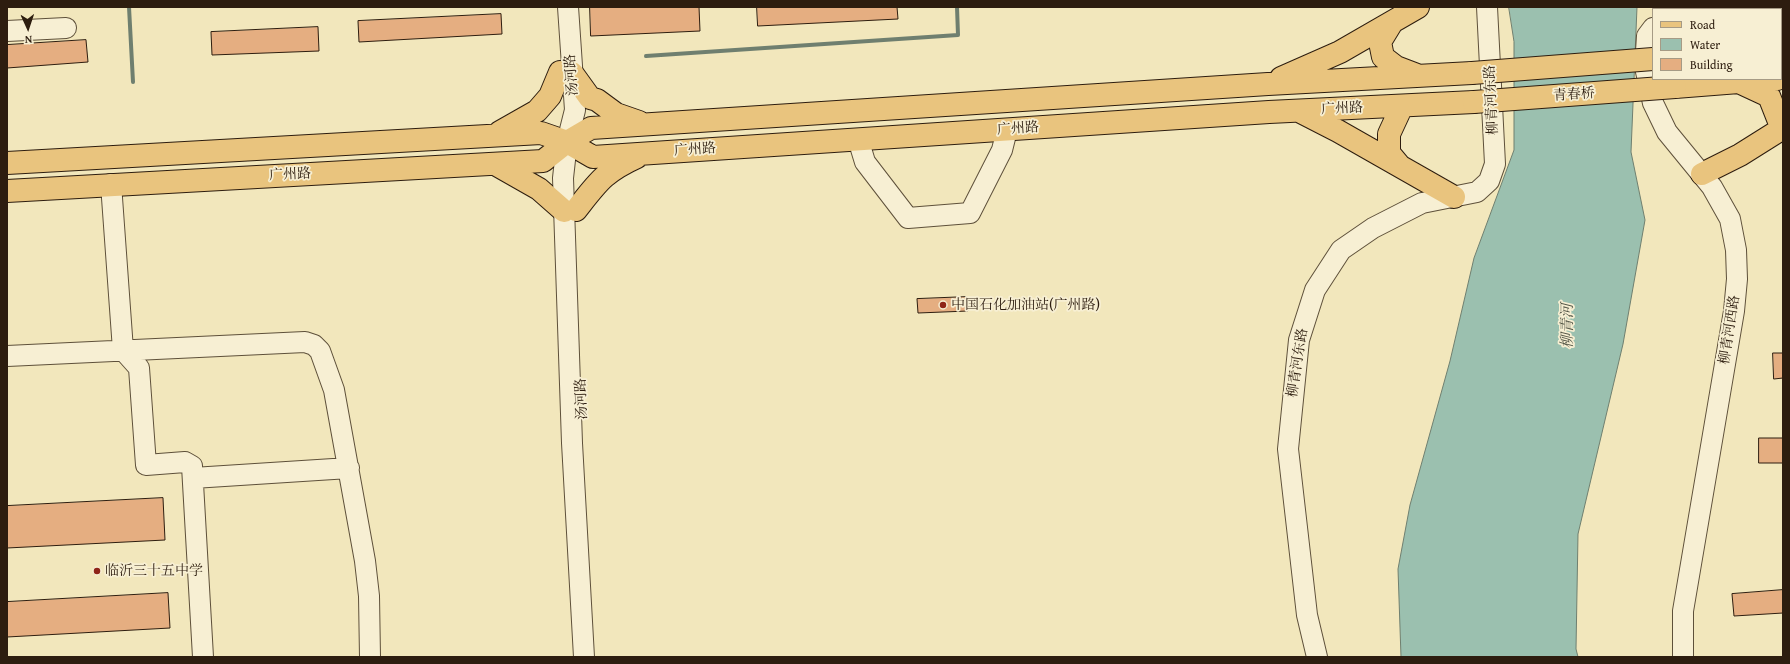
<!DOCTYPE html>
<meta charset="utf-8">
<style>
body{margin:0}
#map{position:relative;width:1790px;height:664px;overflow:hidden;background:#f2e7bc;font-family:"Gentium Book Plus",serif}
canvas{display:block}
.frame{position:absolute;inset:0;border:8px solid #2d1d0f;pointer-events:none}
.legend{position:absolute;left:1652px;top:8px;width:130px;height:72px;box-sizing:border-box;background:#f7efd3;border:1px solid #a69b85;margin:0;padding:5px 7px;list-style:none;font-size:12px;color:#2d1d0f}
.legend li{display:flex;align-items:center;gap:8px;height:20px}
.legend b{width:20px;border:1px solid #a69b85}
.north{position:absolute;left:8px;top:8px;width:40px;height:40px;-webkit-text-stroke:3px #f7efd3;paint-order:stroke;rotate:177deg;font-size:11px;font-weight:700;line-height:16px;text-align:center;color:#2d1d0f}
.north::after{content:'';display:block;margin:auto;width:14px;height:18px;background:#2d1d0f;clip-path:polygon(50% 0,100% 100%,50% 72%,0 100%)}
</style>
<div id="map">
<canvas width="1790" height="664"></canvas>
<div class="frame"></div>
<ul class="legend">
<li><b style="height:5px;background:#e9c47e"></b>Road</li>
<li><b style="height:11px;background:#9bc0af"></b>Water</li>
<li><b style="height:11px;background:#e5ae81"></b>Building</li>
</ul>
<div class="north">N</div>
</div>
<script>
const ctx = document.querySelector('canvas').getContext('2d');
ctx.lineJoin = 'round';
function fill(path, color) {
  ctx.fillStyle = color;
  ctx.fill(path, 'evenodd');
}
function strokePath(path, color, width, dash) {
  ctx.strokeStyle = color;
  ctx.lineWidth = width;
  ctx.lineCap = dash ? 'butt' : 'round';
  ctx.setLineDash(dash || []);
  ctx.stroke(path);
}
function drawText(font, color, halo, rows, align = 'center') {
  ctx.font = font + ' "Gentium Book Plus","Noto Serif SC",serif';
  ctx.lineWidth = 3.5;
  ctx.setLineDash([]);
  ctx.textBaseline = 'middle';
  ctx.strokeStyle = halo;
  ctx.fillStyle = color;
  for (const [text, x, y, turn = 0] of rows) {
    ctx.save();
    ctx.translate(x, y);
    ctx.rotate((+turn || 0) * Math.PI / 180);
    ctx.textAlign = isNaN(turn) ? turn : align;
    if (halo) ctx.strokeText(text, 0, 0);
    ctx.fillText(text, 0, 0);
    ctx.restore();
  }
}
const water = new Path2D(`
 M1509,7H1637L1631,152L1645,220L1623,344L1578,534L1576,649L1578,657H1401L1398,569L1410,505L1450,361L1474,258L1514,150V42Z`);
fill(water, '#9bc0af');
strokePath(water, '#6f7f6f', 1);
strokePath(new Path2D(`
 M129,7L133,82
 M646,56L958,35L957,7`), '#6f7f6f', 4);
const building = new Path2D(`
 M590,7H699L700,31L591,36Z
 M757,7H897L898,19L758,26Z
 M501,14L502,34L359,42L358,21Z
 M318,27L319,51L212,55L211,32Z
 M86,40L88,62L7,68V45Z
 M967,297L968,311L918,313L917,299Z
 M1773,353H1783V378L1774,379Z
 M1759,438H1783V463H1759Z
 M163,498L165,540L7,548V506Z
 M1783,590V613L1734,616L1732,594Z
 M168,593L170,628L7,637V602Z`);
fill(building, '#e5ae81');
strokePath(building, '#2d1d0f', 1);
const minor = new Path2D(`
 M568,7L575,110L567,142L563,178L572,443L584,657
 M1669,9L1670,7
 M1653,28L1647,36L1645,67L1653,103L1667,132L1712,187L1730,219L1736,250L1737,279L1734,311L1683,611V657
 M7,31L66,28
 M858,139L865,162L908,218L970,213L1002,150L1007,130
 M111,184L123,350L139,368L146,465L185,462L192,466L203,657
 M7,356L305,342L314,345L320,351L334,390L365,561L369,596L370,657
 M193,478L349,468
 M1317,657L1307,615L1288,449L1299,340L1315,290L1341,250L1373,228L1422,203L1477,192L1489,181L1495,164L1487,7`);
const major = new Path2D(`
 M1776,7V9
 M1391,24L1380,42L1383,57L1396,67L1417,75
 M1781,50L1783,49
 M572,73L590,98L597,100L616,114L639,122
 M1281,78L1340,52L1418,7
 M1741,83L1769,96L1782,129
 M1675,87L1777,79
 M1299,111L1338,131L1454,197
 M500,132L537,111L550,96L560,72
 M7,163L541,133L567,142L593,157L1269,112L1474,102
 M495,164L539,189L564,211
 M1399,165L1389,153V134L1402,106
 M1702,174L1740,155L1783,128
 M7,191L543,161L567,142L591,128L1268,84L1472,73
 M576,210C598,182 604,172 637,157`);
strokePath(minor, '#5e503a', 22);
strokePath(major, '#2d1d0f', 24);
strokePath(minor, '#f7efd3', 20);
strokePath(major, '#e9c47e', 22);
const majorBridge = new Path2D(`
 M1472,73L1653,59
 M1474,102L1675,87`);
strokePath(majorBridge, '#2d1d0f', 24, []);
strokePath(majorBridge, '#e9c47e', 22);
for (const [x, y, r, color] of [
 [943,305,4,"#8f2418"],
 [97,571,4,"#8f2418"]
]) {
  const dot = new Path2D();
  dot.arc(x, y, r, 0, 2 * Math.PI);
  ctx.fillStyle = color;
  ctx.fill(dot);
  strokePath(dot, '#f7efd3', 1.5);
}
drawText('14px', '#2d1d0f', '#f7efd3', [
 ["汤河路",572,75,-94],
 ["青春桥",1574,95,-4],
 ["柳青河东路",1492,100,-93],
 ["广州路",1342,109,-3],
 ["广州路",1018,129,-4],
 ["广州路",695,150,-4],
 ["广州路",290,175,-3],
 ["柳青河西路",1730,330,-81],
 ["柳青河东路",1298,363,-81],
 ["汤河路",582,399,-92]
]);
drawText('14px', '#2d1d0f', '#f7efd3', [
 ["中国石化加油站(广州路)",951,305],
 ["临沂三十五中学",105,571]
], 'left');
drawText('italic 15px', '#545647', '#f7efd3', [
 ["柳青河",1568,326,-90]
]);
</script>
